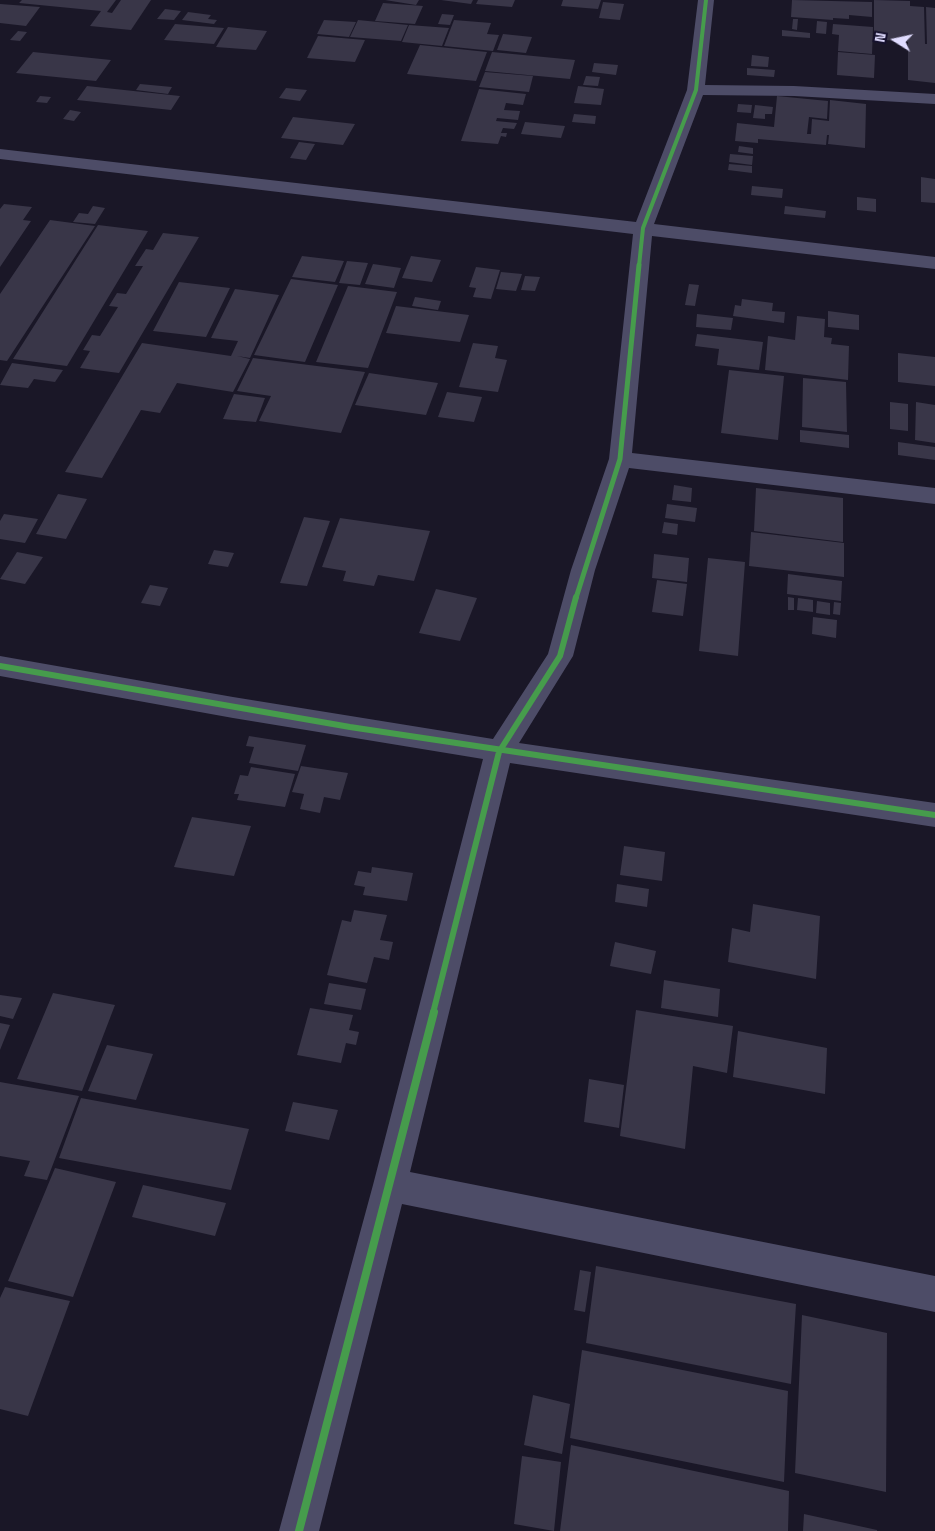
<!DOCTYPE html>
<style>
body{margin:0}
#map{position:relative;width:935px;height:1531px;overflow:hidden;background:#1a1727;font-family:"Space Grotesk",sans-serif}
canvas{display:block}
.north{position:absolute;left:870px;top:15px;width:50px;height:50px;-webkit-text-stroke:4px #15112d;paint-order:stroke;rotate:280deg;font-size:14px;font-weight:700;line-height:20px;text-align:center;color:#e0dcff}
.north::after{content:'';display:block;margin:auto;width:18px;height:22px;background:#e0dcff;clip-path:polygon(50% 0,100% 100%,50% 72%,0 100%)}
</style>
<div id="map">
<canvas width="935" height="1531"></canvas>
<div class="north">N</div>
</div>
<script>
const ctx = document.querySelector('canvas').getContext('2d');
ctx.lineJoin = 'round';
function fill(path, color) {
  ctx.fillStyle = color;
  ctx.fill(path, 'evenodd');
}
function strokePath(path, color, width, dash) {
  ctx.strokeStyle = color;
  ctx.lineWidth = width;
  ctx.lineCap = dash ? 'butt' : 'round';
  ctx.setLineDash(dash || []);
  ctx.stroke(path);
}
fill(new Path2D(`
 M22,0H116L107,12L112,13L121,0H151L131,30L90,26L101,11L19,3Z
 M385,0H419L416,5Z
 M441,0H473L471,4Z
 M478,0H515L512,7L476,4Z
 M563,0H601L598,9L561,6Z
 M792,0L872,2V17L849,15V19L833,18V20L791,17Z
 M874,0L910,1V6L924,7L925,44H927L926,7L935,8V83L908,80V42L874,39Z
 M603,2L624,4L620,20L599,18Z
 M383,3L423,6L415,24L375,21Z
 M0,4L40,7L26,26L0,23Z
 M165,9L181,11L174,20L157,19Z
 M188,12L211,15L208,19L217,20L214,24L182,20Z
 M442,14L454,15L450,25L438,24Z
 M793,19H798L797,30L792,29Z
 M324,20L356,22L349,37L317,34Z
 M358,20L408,25L401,41L350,37Z
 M454,20L491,23L487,34L499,35L493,51L444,46Z
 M817,21L827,22L826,34L816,33Z
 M175,24L224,28L214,44L164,40Z
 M833,24L873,27L872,54L838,51L839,35L832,34Z
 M409,25L449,28L442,46L402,42Z
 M228,27L267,31L256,50L216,47Z
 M782,30L810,33V38L782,36Z
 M18,31L27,32L20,41L10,40Z
 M503,34L532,37L526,53L497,50Z
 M318,36L365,40L355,62L307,58Z
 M420,45L487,52L476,81L407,74Z
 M33,52L111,60L96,81L16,73Z
 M492,52L575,60L570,79L485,71Z
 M838,52L875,55L874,78L837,75Z
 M752,55L769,57L768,67L751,66Z
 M594,63L618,65L616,75L592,72Z
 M747,68L775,70L774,77L747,75Z
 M485,72L533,76L529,92L479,87Z
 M586,76L600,77L598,86L583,85Z
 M140,84L172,87L168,94L136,90Z
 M87,86L180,96L171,110L77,100Z
 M578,86L604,89L601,105L574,103Z
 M286,88L307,90L300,101L279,98Z
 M479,89L526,94L523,105L506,103L504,110L520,111L518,120L497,118L496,121L517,123L514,129L503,128L501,133H507L506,137L501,136L498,144L461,141Z
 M40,96L51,97L47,103L36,102Z
 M777,96L828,101L827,119L809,117L807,134H811L812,119L829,121L830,100L866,104L865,148L828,144L829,135H827L826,145L758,139V143L735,141L737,123L774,127Z
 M738,104L752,105L751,113L737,112Z
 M755,105L773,107L772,114H765V119L753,118Z
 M70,110L81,112L74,121L63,119Z
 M574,114L596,116L595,124L572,122Z
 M293,117L355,124L343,145L281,138Z
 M525,122L565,126L561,138L521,134Z
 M299,142L315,144L306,160L290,158Z
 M739,146L753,148V154L738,152Z
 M730,154L753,156L752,165L729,162Z
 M729,164L752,166V173L728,170Z
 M921,177L935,179V203L921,202Z
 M752,186L783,189L782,198L751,195Z
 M857,197L876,199V212L857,210Z
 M4,204L32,207L23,220L31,221L0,267V209Z
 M93,206L105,208L95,224L73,222L79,213L88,214Z
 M785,206L826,211L825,218L784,214Z
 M50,220L95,226L7,361L0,360V294Z
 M98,225L148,231L67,366L13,359Z
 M163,233L199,237L119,373L80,368L90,351L83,350L92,335L100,336L118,307L109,306L117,293L126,294L143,266H135L146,249L153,250Z
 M302,256L344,261L335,282L292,277Z
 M411,256L441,260L432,282L402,278Z
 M347,261L368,263L360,285L339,283Z
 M373,264L401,268L394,288L365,284Z
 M476,267L500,270L491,299L473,297L476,288L469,287Z
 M501,272L522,274L516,291L496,289Z
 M525,276L540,277L535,291L521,290Z
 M291,279L338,285L305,362L254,355Z
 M179,282L230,288L206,337L153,331Z
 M689,284L699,285L695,306L685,305Z
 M348,286L397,292L368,368L316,362Z
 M235,289L279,295L250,358L237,356L250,359L233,392L177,383L160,413L141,410L102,478L65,472L142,343L231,356L238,341L211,338Z
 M415,297L441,301L438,310L412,306Z
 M742,299L773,303L772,311L785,312L784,323L733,316L735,305L741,306Z
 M396,306L469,315L460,342L386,333Z
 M828,311L859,315V330L828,327Z
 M697,314L733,318L731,330L696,327Z
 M797,316L825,319L824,337L832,338L831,344L849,346L848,380L765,370L768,336L795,340Z
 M697,334L763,342L759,370L717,365L719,349L695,346Z
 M473,343L498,346L495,358L507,360L498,392L459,387Z
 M898,353L935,357V386L898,382Z
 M253,358L365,372L341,433L259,421L271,396L237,391Z
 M12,363L63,370L55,382L34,379L28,388L0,385Z
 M729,370L784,376L778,440L721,433Z
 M369,373L438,383L426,415L355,405Z
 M803,378L846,382L847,432L802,427Z
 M447,392L482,397L474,422L438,417Z
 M234,394L265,398L256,422L223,419Z
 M890,402L908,404V431L890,429Z
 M916,402L935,405V443L915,440Z
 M800,430L849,435V448L800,442Z
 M898,442L935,447V460L898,455Z
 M674,485L692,488L691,502L672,500Z
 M756,488L843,498V542L754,531Z
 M58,494L87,499L66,539L36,534Z
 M667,504L697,508L695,522L665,518Z
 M4,514L38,519L25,543L0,539V521Z
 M304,517L330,521L307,586L280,583Z
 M340,518L430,531L414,581L378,575L374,586L343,581L346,571L322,567Z
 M664,522L678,524L677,535L662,533Z
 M751,532L844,543V577L749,566Z
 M214,550L234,553L228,567L208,564Z
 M17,552L43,557L25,584L0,579Z
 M654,554L689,558L687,582L652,578Z
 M708,558L745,562L738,656L699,651Z
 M788,574L842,581L841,601L787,594Z
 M657,580L687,584L683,616L652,612Z
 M150,585L168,588L160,606L141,603Z
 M436,589L477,598L460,641L419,633Z
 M788,597L794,598V610H788Z
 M798,598L813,600V612L797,610Z
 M817,601L830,603V615L816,613Z
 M834,602L841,603L840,615L833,614Z
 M813,617L837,620L836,638L812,634Z
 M249,736L306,745L298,771L249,763L254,747L246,746Z
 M301,766L348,773L340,800L324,797L320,813L300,809L304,794L292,792Z
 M251,767L295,774L285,807L237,800L239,794H234L240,775L248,776Z
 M192,817L251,826L234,876L174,867Z
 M624,846L665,852L662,881L620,875Z
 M372,867L413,873L407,901L363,895L365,887L354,885L358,871L371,873Z
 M617,884L649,889L647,907L615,902Z
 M753,904L820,916L816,979L728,962L732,928L750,932Z
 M354,910L387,915L380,940L393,942L389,960L374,957L367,983L327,975L342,920L351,922Z
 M615,942L656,951L651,974L610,966Z
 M664,980L720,989L718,1017L661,1008Z
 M329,983L366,989L361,1010L324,1004Z
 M53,993L115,1005L82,1091L17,1079Z
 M0,995L22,998L13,1019L0,1016Z
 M310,1008L353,1015L349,1030L359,1032L356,1045L346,1043L341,1063L297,1055Z
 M636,1010L733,1026L727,1073L693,1066L685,1149L620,1136Z
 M0,1023L10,1025L0,1050Z
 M738,1031L827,1048L825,1094L733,1077Z
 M107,1045L153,1054L136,1100L88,1091Z
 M589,1079L624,1085L619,1128L584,1122Z
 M0,1082L79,1096L47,1180L24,1176L30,1161L0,1156Z
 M81,1098L249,1129L231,1190L59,1158Z
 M293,1102L338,1110L329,1140L285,1131Z
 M55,1168L116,1182L73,1297L8,1281Z
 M143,1185L226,1203L215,1236L132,1217Z
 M596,1266L796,1304L791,1384L586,1343Z
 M580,1270L591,1272L585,1312L574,1310Z
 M5,1287L70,1301L28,1416L0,1409V1298Z
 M802,1315L887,1333L886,1492L795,1473Z
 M582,1350L788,1391L784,1482L570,1438Z
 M533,1395L570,1404L562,1454L524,1445Z
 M571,1445L789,1491L788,1531H560Z
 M522,1456L561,1462L554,1531L514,1524Z
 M804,1514L877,1530V1531H803Z`), '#393648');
fill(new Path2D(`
 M698,0H714L705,85L794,86L935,94V104L794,96L703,95L654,224L935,257V269L652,236L632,453L935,488V504L629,468L595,570L573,656L519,743L935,803V827L510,763L410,1172L935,1276V1312L402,1204L319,1531H279L373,1185L483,759L233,718L0,676V656L233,697L493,739L548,654L571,570L609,459L633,234L0,159V149L636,222L687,90Z`), '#4d4c67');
strokePath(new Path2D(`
 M639,266L643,228L696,90L706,0`), '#469c4c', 4);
strokePath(new Path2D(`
 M576,598L620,459L639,265`), '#469c4c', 5);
strokePath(new Path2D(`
 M0,666L350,727L935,815
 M433,1013L499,752L560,656L576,597`), '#469c4c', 6);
strokePath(new Path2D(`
 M299,1531L434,1012`), '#469c4c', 8);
</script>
